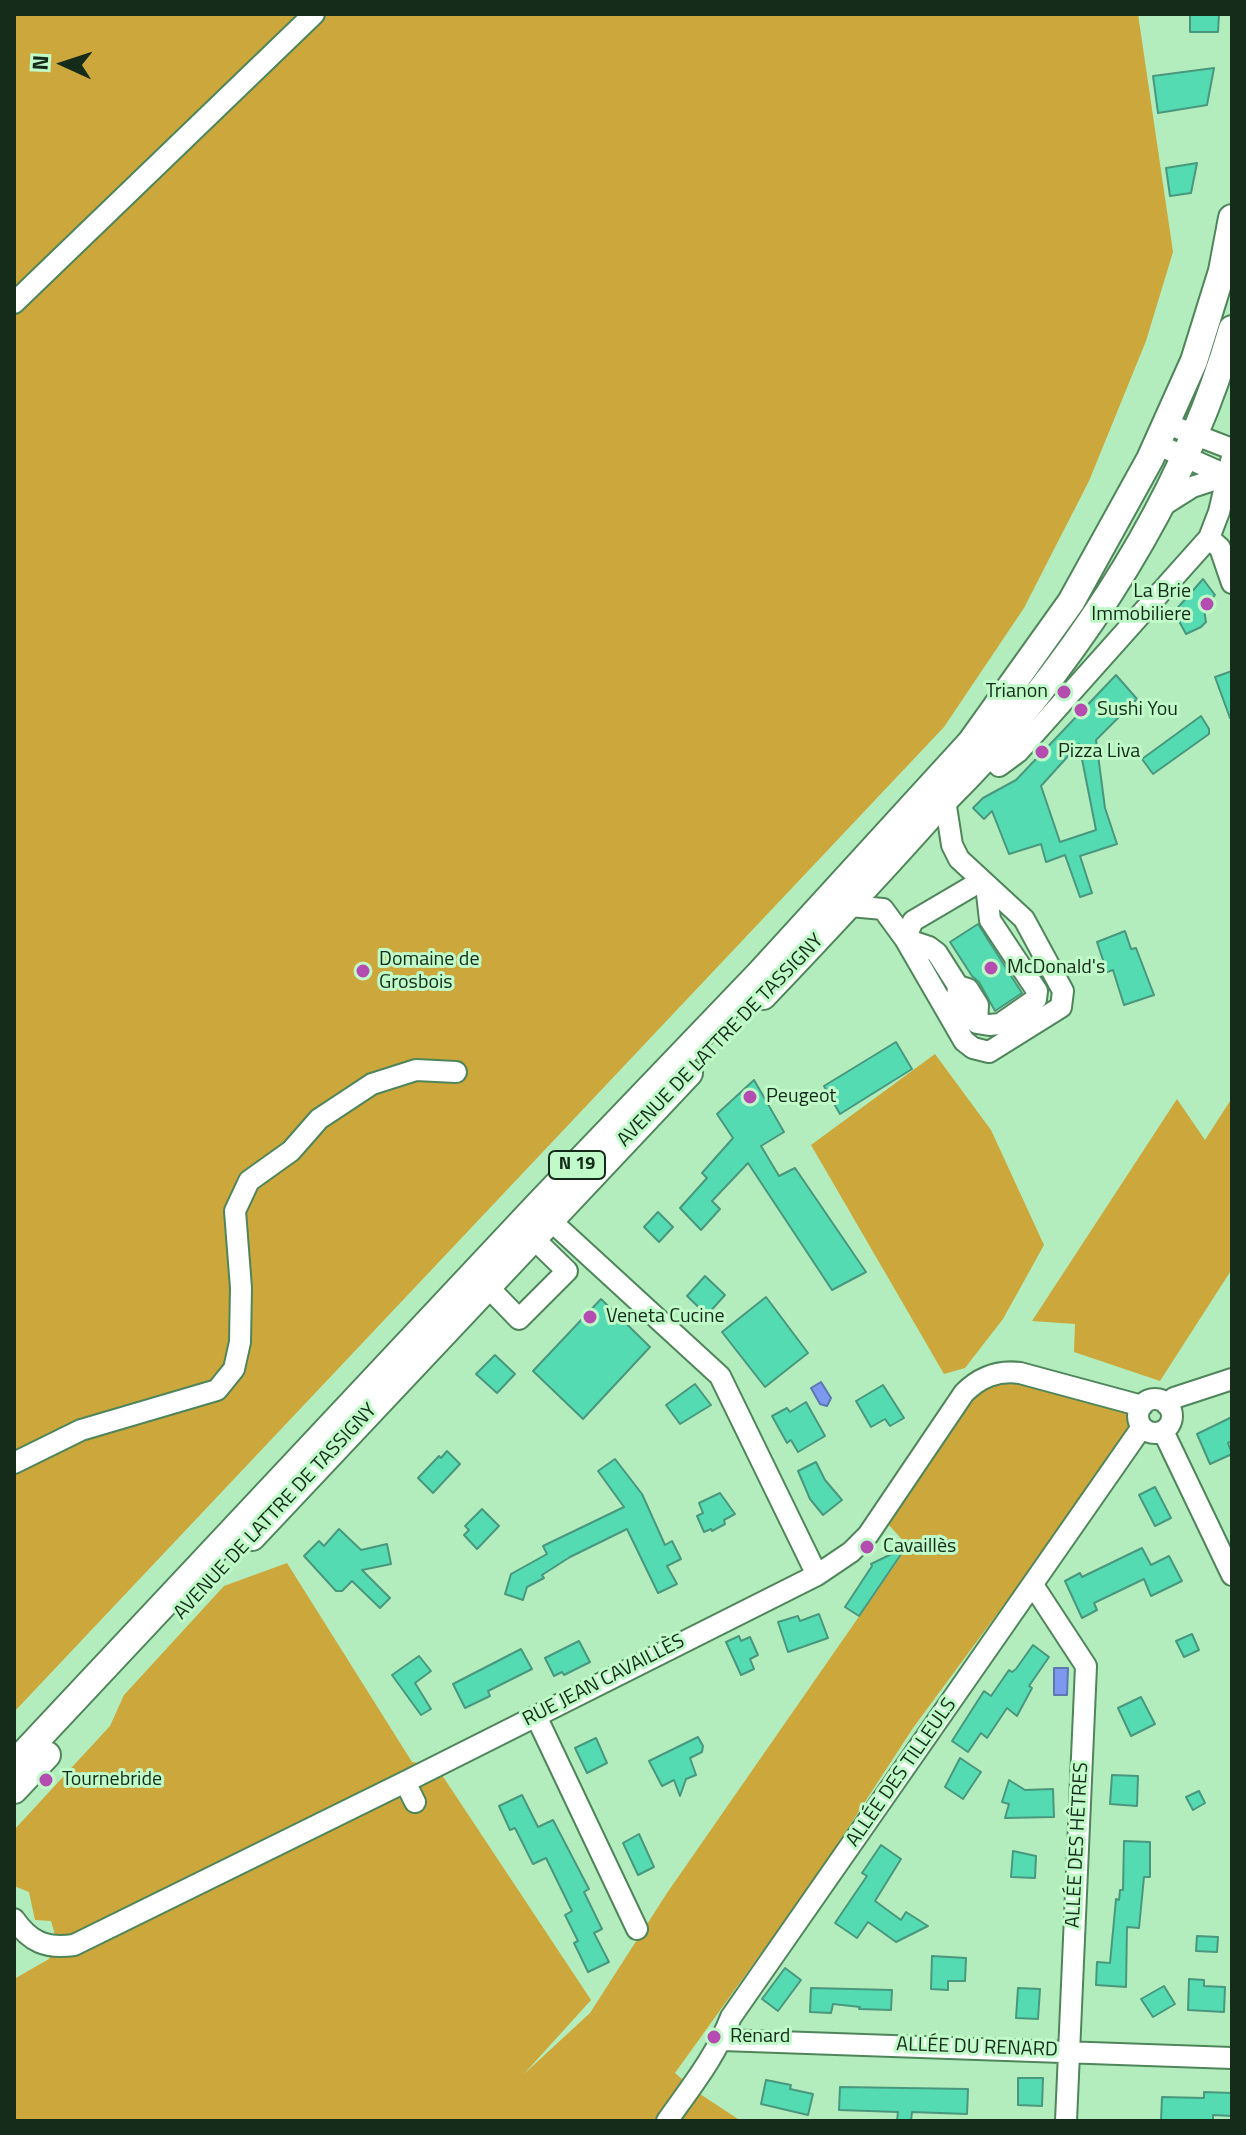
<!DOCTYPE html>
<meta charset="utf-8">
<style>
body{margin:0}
#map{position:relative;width:1246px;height:2135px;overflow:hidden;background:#b3edbd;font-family:"Titillium Web",sans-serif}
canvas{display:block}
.frame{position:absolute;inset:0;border:16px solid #152c1a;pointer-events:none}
.north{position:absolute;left:24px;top:24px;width:80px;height:80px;-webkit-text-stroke:6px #c0fac9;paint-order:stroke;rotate:273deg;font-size:22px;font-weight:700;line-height:32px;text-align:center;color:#152c1a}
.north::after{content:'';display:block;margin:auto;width:28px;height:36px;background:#152c1a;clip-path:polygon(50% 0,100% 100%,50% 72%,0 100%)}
</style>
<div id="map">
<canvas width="1246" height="2135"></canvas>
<div class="frame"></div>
<div class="north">N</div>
</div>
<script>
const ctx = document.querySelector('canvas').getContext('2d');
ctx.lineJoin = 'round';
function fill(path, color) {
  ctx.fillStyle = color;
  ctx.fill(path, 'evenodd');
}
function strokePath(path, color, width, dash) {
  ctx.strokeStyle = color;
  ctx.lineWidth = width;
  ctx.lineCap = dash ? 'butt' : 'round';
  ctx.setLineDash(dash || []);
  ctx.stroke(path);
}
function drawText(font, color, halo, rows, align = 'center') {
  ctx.font = font + ' "Titillium Web",sans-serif';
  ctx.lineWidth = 6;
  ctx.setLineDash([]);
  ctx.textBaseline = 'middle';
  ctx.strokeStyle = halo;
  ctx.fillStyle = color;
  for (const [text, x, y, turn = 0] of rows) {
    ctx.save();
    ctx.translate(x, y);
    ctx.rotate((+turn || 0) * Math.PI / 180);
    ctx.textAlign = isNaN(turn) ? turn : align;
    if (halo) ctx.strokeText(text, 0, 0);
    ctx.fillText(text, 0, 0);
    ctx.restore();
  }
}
fill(new Path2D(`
 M14,14H1138L1173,252L1146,341L1089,481L1024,608L944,727L14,1712Z
 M935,1054L991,1130L1044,1245L1003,1319L965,1368L944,1374L811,1145Z
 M1232,1098V1269L1160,1381L1074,1352L1075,1324L1032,1321L1177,1099L1205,1140Z
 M1000,1380L1023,1381L1126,1409L1130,1426L1090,1488L913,1728L820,1871L675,2073L697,2092L741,2121H14V1979L49,1959L57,1942L51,1921L35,1920L29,1892L14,1886V1830L110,1726L124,1695L224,1586L287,1563L412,1762L436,1766L591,2000L524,2074L590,2013L667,1893L908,1546L887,1523C917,1476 951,1406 1000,1380Z`), '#cca73b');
const water = new Path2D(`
 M821,1382L831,1398L827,1406L820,1404L811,1388Z
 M1054,1668H1068L1067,1695H1054Z`);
fill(water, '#7c98ef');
strokePath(water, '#5d78af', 2);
const building = new Path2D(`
 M1190,14H1219L1218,32H1190Z
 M1214,68L1207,105L1158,113L1153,76Z
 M1197,163L1191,193L1170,196L1166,168Z
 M1203,579L1215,595L1204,609L1206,622L1201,627L1186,634L1174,612Z
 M1232,671V717L1230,718L1215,677Z
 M1116,675L1137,699L1096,740L1105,808L1117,844L1080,856L1092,893L1080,897L1065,855L1046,862L1041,844L1009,854L992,811L984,819L973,808L983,798L1016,780ZM1079,744L1096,830L1060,842L1041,786Z
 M1201,716L1209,729V734L1153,774L1142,759Z
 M978,924L1022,993L995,1011L979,982L972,976L950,942Z
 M1125,931L1131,949L1136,948L1154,995L1124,1005L1113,970L1107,972L1097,942Z
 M896,1042L912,1069L840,1114L824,1086Z
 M754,1080L784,1132L761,1146L779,1176L795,1168L866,1272L832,1290L748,1163L712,1201L720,1209L701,1230L680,1208L707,1178L702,1173L733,1138L717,1114Z
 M658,1212L673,1227L659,1242L644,1227Z
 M705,1276L725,1295L707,1315L687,1296Z
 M766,1297L808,1353L765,1387L722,1332Z
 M601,1299L650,1347L583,1419L533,1371Z
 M495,1355L515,1374L497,1393L476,1374Z
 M695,1384L711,1405L680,1424L666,1405Z
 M883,1385L904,1418L890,1426L885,1419L871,1427L856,1401Z
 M806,1402L825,1436L798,1452L791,1440L787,1443L772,1416L787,1408L790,1412Z
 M1232,1417V1441L1228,1443L1232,1454L1210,1464L1197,1434Z
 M447,1451L460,1464L433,1493L418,1478L439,1456L441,1458Z
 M615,1459L642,1494L665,1545L672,1541L681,1559L667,1566L677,1584L658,1593L627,1529L570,1557L542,1575L544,1578L527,1587L523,1600L505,1594L511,1574L547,1554L543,1546L624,1507L598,1471Z
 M816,1462L825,1480L842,1500L823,1515L810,1499L798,1471Z
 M1155,1487L1171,1518L1155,1526L1139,1495Z
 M720,1493L735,1514L724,1520L725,1524L712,1531L711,1529L704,1532L697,1516L703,1513L699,1503Z
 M482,1509L499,1526L477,1549L464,1535L469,1530L465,1526Z
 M339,1529L361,1550L387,1544L391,1564L362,1570L390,1598L380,1608L352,1581L342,1591H336L304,1556L319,1541L324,1546Z
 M906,1547L859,1616L845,1607L872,1566L871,1564Z
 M1142,1548L1151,1565L1169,1556L1182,1581L1151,1596L1144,1579L1094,1603L1097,1610L1082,1618L1065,1581L1080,1573L1082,1577Z
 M819,1614L828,1638L788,1652L778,1622L798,1616L800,1621Z
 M1192,1634L1199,1650L1184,1657L1176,1641Z
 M739,1636L741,1641L750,1637L758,1655L750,1659L754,1669L741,1675L726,1642Z
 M579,1641L590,1662L564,1675L562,1672L554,1676L545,1658Z
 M1033,1645L1049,1657L1029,1686L1032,1688L1017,1716L1007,1708L987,1738L981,1733L968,1752L952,1741L984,1691L991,1696L1009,1670L1012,1672L1016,1669Z
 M521,1649L532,1669L488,1691L490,1696L465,1708L453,1684Z
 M419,1656L431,1671L415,1683L431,1709L421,1715L392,1675Z
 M1141,1697L1155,1724L1131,1736L1118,1708Z
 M698,1737L703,1746L702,1752L690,1758L696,1775L686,1779L680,1796L674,1780L662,1786L649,1761Z
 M596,1738L607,1763L587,1773L575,1748Z
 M960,1758L981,1772L963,1799L945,1787Z
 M1112,1775L1138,1776L1137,1806L1110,1804Z
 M1009,1780L1025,1790L1053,1789L1054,1817L1005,1818L1009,1804L1002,1802Z
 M1199,1791L1205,1803L1193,1810L1186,1797Z
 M522,1795L538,1827L553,1820L589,1889L584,1892L602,1929L594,1933L609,1962L588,1972L574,1943L578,1941L565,1915L572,1911L546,1858L533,1864L515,1828L510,1830L499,1806Z
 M639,1834L654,1867L638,1875L623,1843Z
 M1124,1841L1150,1842V1877H1144L1139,1928L1127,1927L1126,1987L1096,1985L1097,1962L1110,1963L1116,1899L1119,1900L1120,1890H1123Z
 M881,1845L901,1859L875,1901L901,1920L906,1912L928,1926L896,1942L868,1922L857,1938L835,1923L867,1876L862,1873Z
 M1013,1851L1036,1856L1035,1878L1011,1877Z
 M1197,1936L1218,1937L1217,1952L1196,1951Z
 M932,1956L966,1958L965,1981H948V1990L931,1989Z
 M785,1968L801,1980L778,2011L762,1999Z
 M1189,1979L1204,1980V1986L1225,1987L1224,2012L1188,2010Z
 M1164,1986L1175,2004L1153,2017L1141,1999Z
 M811,1988L892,1990L891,2010L859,2009L860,2007L833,2004L831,2013L810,2012Z
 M1018,1988L1040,1989L1038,2019L1016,2018Z
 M1018,2078H1043L1042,2106L1018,2105Z
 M766,2080L791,2085L790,2089L813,2094L808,2115L761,2104Z
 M840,2087L968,2089L967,2114L912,2112L911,2121L897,2120L898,2112L839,2110Z
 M1204,2092L1232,2093V2116L1213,2115V2121H1161L1162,2097L1204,2098Z`);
fill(building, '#54dbb2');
strokePath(building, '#49987e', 2);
const minor = new Path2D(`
 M14,303L314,14
 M1167,424L1232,449
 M1156,444L1226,475
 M1162,506L1192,487L1232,474
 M1209,538L1220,548L1232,583
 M999,766L1018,752L1209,538L1219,512L1232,457
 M981,881L913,921L905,939L929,947L937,953L958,986L957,999L965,1014L977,1023L989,1025L1000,1024L1036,999L1037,991L990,920L986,885
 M850,906L883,909L905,939L964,1041L973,1048L989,1052L1061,1007L1063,991L1024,919L959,859L952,845L945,800
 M958,986L968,989L978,1005L977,1023
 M550,1220L720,1376L817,1575
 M488,1287L519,1319L567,1271L533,1238
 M1138 1416a17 17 0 1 1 34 0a17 17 0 1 1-34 0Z
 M1167,1405L1174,1398L1232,1379
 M1163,1431L1232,1575
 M14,1463L81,1430L217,1390L234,1369L240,1342L241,1288L235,1211L249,1181L291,1151L319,1119L372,1084L416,1070L456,1072
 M1033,1585L1086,1666L1066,2121
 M536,1716L637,1929
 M405,1782L415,1802
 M14,1919C30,1942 46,1949 74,1945L405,1782L817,1575L851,1552L868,1535L964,1393C980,1377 997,1370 1020,1373L1142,1406
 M722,2040L1232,2058
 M667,2121C691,2087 716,2056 731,2017L1142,1427`);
const major = new Path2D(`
 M763,996C822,934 879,873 936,809C954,790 973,772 990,752C1097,628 1187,487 1232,329
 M252,1537L689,1073
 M14,1764L537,1206L760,973L971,742L1071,602L1150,459L1194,361L1222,271L1232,218
 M14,1790L47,1755`);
strokePath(minor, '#4f855a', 24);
strokePath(major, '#4f855a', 30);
strokePath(minor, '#fff', 20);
strokePath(major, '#fff', 26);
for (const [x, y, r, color] of [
 [1207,604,8,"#b54db0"],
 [1064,692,8,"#b54db0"],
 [1081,710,8,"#b54db0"],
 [1042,752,8,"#b54db0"],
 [991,968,8,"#b54db0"],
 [363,971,8,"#b54db0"],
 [750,1097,8,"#b54db0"],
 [590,1317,8,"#b54db0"],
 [867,1547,8,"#b54db0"],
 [46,1780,8,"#b54db0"],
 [714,2037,8,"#b54db0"]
]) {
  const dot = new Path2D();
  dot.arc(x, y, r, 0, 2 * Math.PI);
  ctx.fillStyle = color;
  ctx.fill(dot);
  strokePath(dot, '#c0fac9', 3);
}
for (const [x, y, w] of [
 [577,1165,56]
]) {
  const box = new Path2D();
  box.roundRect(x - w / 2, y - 14, w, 28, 6);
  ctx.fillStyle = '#c0fac9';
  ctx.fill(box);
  strokePath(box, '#152c1a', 2);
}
drawText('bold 18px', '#152c1a', null, [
 ["N 19",577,1165]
]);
drawText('20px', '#152c1a', '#c0fac9', [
 ["La Brie",1191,592,"right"],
 ["Immobiliere",1191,615,"right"],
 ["Trianon",1048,692,"right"],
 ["Sushi You",1097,710],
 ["Pizza Liva",1058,752],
 ["Domaine de",379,960],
 ["Grosbois",379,983],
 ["McDonald's",1007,968],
 ["Peugeot",766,1097],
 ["Veneta Cucine",606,1317],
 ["Cavaillès",883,1547],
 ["Tournebride",62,1780],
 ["Renard",730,2037]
], 'left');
drawText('20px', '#152c1a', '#c0fac9', [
 ["AVENUE DE LATTRE DE TASSIGNY",721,1041,-46],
 ["AVENUE DE LATTRE DE TASSIGNY",276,1512,-47],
 ["RUE JEAN CAVAILLÈS",604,1681,-27],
 ["ALLÉE DES TILLEULS",902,1773,-55],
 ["ALLÉE DES HÊTRES",1078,1845,-87],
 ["ALLÉE DU RENARD",977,2048,2]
]);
</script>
